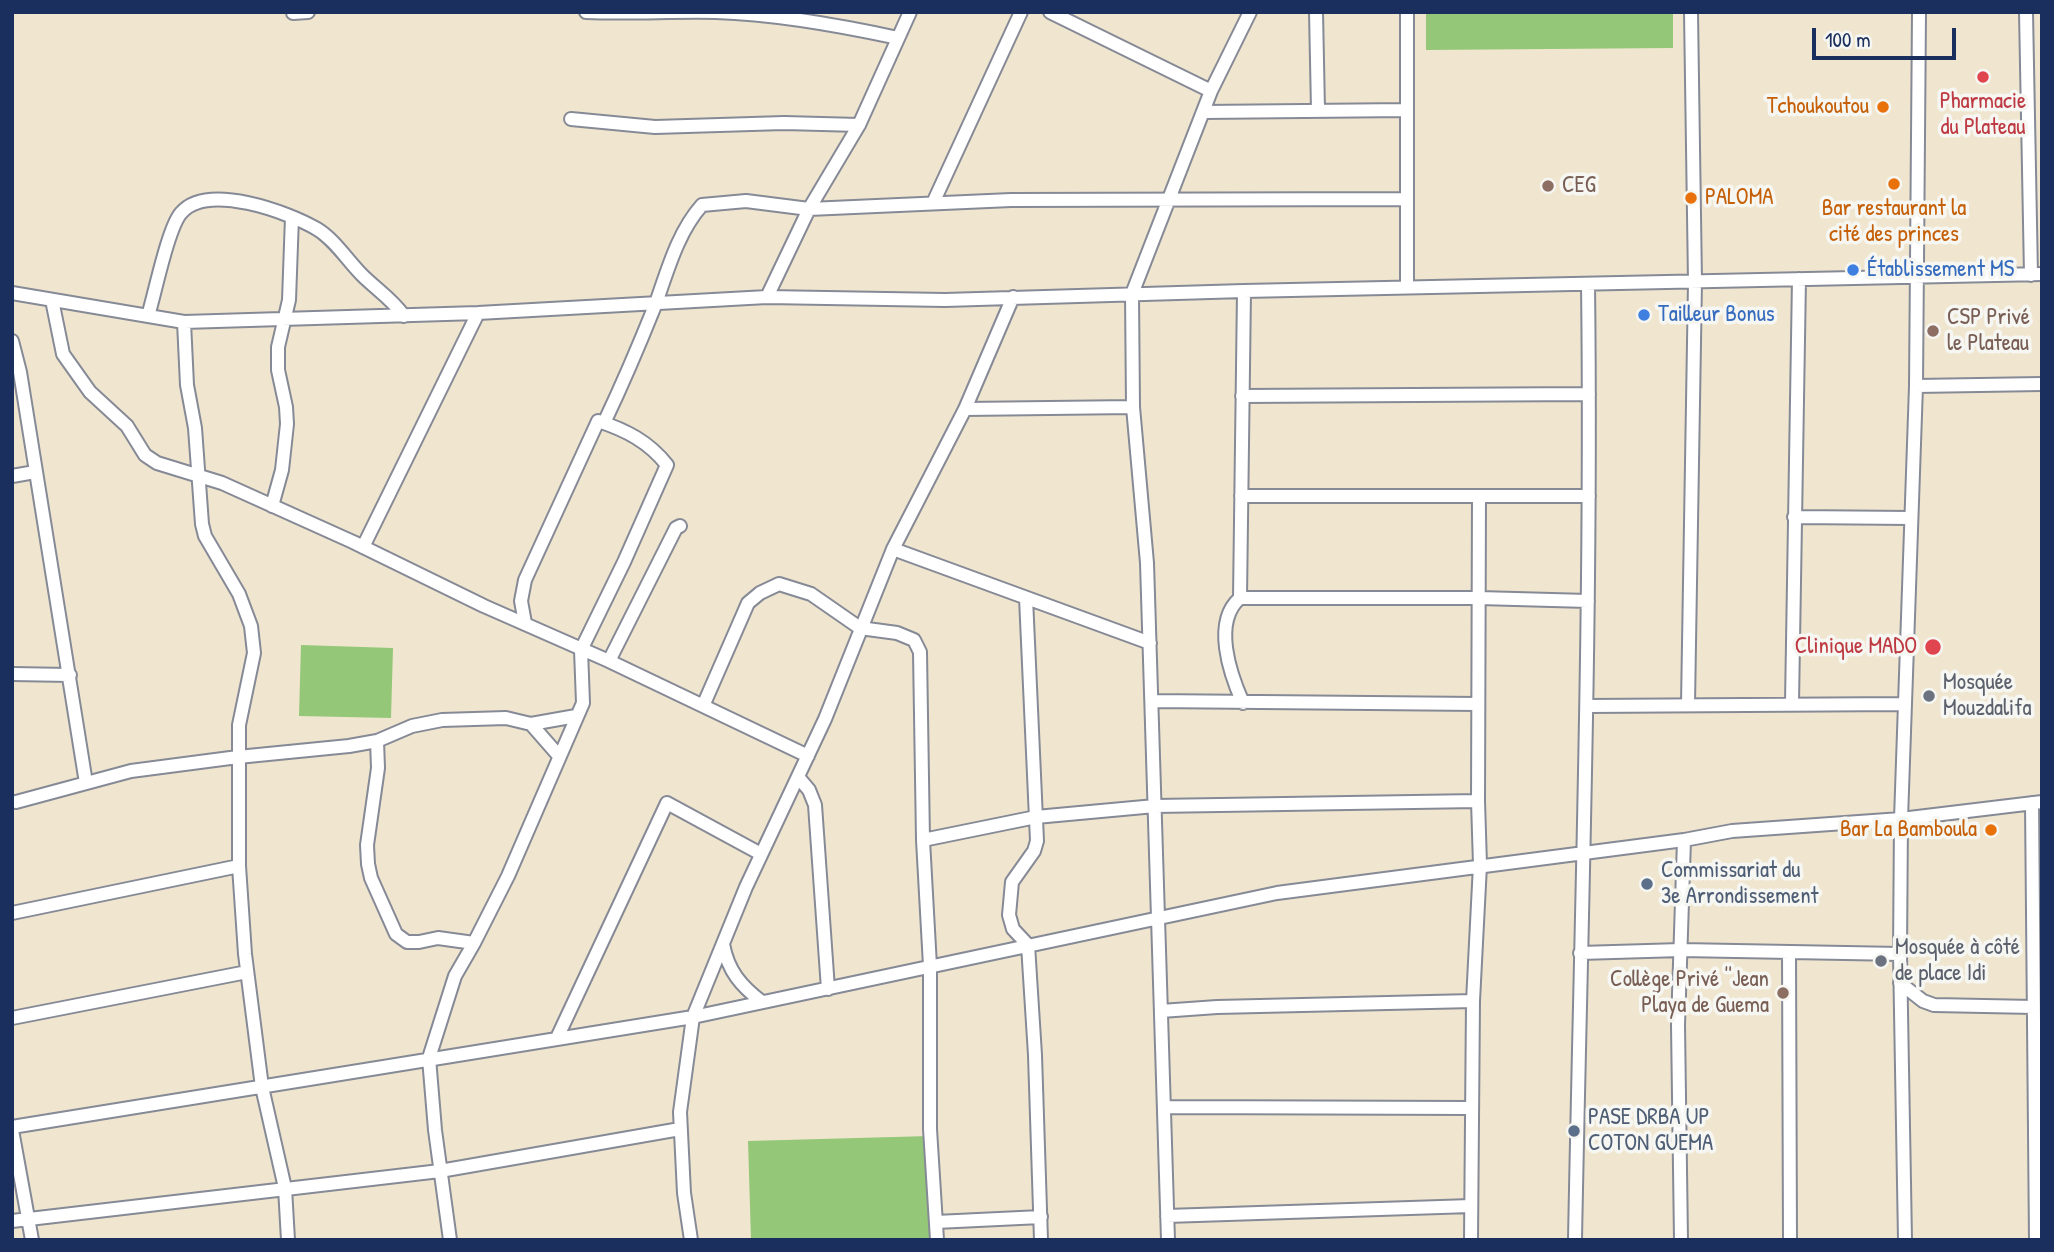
<!DOCTYPE html>
<meta charset="utf-8">
<style>
body{margin:0}
#map{position:relative;width:2054px;height:1252px;overflow:hidden;background:#f0e6cf;font-family:"Patrick Hand",sans-serif}
canvas{display:block}
.frame{position:absolute;inset:0;border:14px solid #1b2f5e;pointer-events:none}
.scale{position:absolute;left:1812px;top:28px;width:144px;height:32px;box-sizing:border-box;border:4px solid #1b2f5e;border-top:0;padding-left:9px;font-size:21px;line-height:24px;white-space:nowrap;color:#1b2f5e;-webkit-text-stroke:5px #f6f6f2;paint-order:stroke}
</style>
<div id="map">
<canvas width="2054" height="1252"></canvas>
<div class="frame"></div>
<div class="scale">100 m</div>
</div>
<script>
const ctx = document.querySelector('canvas').getContext('2d');
ctx.lineJoin = 'round';
function fill(path, color) {
  ctx.fillStyle = color;
  ctx.fill(path, 'evenodd');
}
function strokePath(path, color, width, dash) {
  ctx.strokeStyle = color;
  ctx.lineWidth = width;
  ctx.lineCap = dash ? 'butt' : 'round';
  ctx.setLineDash(dash || []);
  ctx.stroke(path);
}
function drawText(font, color, halo, rows, align = 'center') {
  ctx.font = font + ' "Patrick Hand",sans-serif';
  ctx.lineWidth = 7;
  ctx.setLineDash([]);
  ctx.textBaseline = 'middle';
  ctx.strokeStyle = halo;
  ctx.fillStyle = color;
  for (const [text, x, y, turn = 0] of rows) {
    ctx.save();
    ctx.translate(x, y);
    ctx.rotate((+turn || 0) * Math.PI / 180);
    ctx.textAlign = isNaN(turn) ? turn : align;
    if (halo) ctx.strokeText(text, 0, 0);
    ctx.fillText(text, 0, 0);
    ctx.restore();
  }
}
fill(new Path2D(`
 M1426,12H1673V48L1426,50Z
 M301,645L393,648L391,718L299,716Z
 M930,1136L933,1240H751L748,1141Z`), '#94c778');
const minor = new Path2D(`
 M586,12C629,14 672,11 716,12C777,14 838,25 898,38
 M910,12L859,125L809,209L767,297L945,300L1244,291L2042,274
 M1050,12L1211,91
 M1316,12L1318,110
 M1407,12V287
 M2026,12L2031,275
 M293,13L308,12
 M1203,112L1407,110
 M571,119L655,127L784,123L859,125
 M933,203L1021,12
 M12,293L184,322L478,313L767,297
 M52,300L63,354L90,392L127,426L145,455L157,463L222,483L353,542L484,606L609,661L808,756
 M148,316C155,293 168,228 181,213C207,182 288,212 317,229C335,240 347,260 362,275C376,289 392,299 404,316
 M184,322L187,385L195,428L202,524L205,536L239,594L251,626L254,653L239,725V866L245,954L262,1087L285,1188L288,1240
 M12,341L20,372L86,783
 M1916,386L2042,384
 M1242,396L1589,394
 M965,409L1133,407
 M604,423C623,383 640,343 656,303C668,269 678,232 702,205L746,201L809,209L1011,200L1407,199
 M12,476L35,472
 M1241,496H1589
 M272,506L282,470L287,424L286,407L278,370V347L289,300L292,217
 M1794,517L1911,518
 M363,547L478,313
 M893,549L1150,643
 M1026,598L1037,841L1034,851L1012,882L1009,915L1013,929L1028,945L1035,1055L1041,1240
 M1240,598L1244,291
 M609,661L676,528L680,526
 M12,674L70,675
 M1152,701L1478,704
 M1243,703C1230,674 1212,622 1240,598H1479L1588,601
 M1792,703L1799,279
 M1688,704L1695,282L1691,12
 M703,706L748,603L760,593L779,584L811,594L860,628L897,633L914,640L920,652L923,840L930,966V1129L937,1240
 M1587,706L1905,704
 M531,724L559,756
 M377,741L378,768L367,845L368,864L371,878L396,934L407,942H419L438,938L474,943
 M798,777L809,790L815,805L828,989
 M16,802L131,771L238,757L349,746L377,741L412,726L442,720L506,718L531,724L576,716
 M2032,803L2036,1240
 M923,840L1036,817L1155,806L1478,801
 M12,913L239,866
 M723,944C728,971 741,986 762,1002
 M1789,952L1790,1240
 M1580,953L1681,950L1900,954
 M1900,983L1923,1001L1934,1005L2034,1007
 M1161,1011L1217,1007L1473,1001
 M12,1018L247,972
 M557,1038L667,803L761,854
 M1164,1107L1472,1108
 M12,1127L693,1017L1277,893L1684,840L1732,831L1901,819L2042,802
 M12,1130L32,1240
 M1167,1216L1471,1206
 M12,1221L440,1171L680,1129
 M936,1222L1041,1217
 M450,1240L435,1130L429,1058L455,976L474,943L508,876L583,703L581,650L624,562L667,465C649,442 626,430 598,421L525,580L521,601L525,623
 M691,1240L684,1193L680,1112L693,1017L746,887L825,719L893,549L965,409L1013,297
 M1168,1240L1147,563L1133,407L1132,294L1211,91L1250,12
 M1471,1240L1473,1001L1480,865L1478,801L1479,496
 M1575,1240C1581,921 1592,602 1588,284
 M1681,1240L1678,1025L1684,840
 M1905,1240L1900,954L1901,819L1916,386L1919,12`);
strokePath(minor, '#868a96', 16);
strokePath(minor, '#fff', 12);
for (const [x, y, r, color] of [
 [1983,77,7,"#e0444e"],
 [1883,107,7,"#e8710a"],
 [1894,184,7,"#e8710a"],
 [1548,186,7,"#8d6e63"],
 [1691,198,7,"#e8710a"],
 [1853,270,7,"#3f7fe0"],
 [1644,315,7,"#3f7fe0"],
 [1933,331,7,"#8d6e63"],
 [1933,647,9,"#e0444e"],
 [1929,696,7,"#6b7280"],
 [1991,830,7,"#e8710a"],
 [1647,884,7,"#5c6f8a"],
 [1881,961,7,"#6b7280"],
 [1783,993,7,"#8d6e63"],
 [1574,1131,7,"#5c6f8a"]
]) {
  const dot = new Path2D();
  dot.arc(x, y, r, 0, 2 * Math.PI);
  ctx.fillStyle = color;
  ctx.fill(dot);
  strokePath(dot, '#f6f6f2', 2.5);
}
drawText('23px', '#be3a42', '#f6f6f2', [
 ["Pharmacie",1983,102],
 ["du Plateau",1983,128],
 ["Clinique MADO",1917,647,"right"]
]);
drawText('23px', '#c56008', '#f6f6f2', [
 ["Tchoukoutou",1869,107],
 ["PALOMA",1705,198,"left"],
 ["Bar restaurant la",1894,209,"center"],
 ["cité des princes",1894,235,"center"],
 ["Bar La Bamboula",1977,830]
], 'right');
drawText('23px', '#785e54', '#f6f6f2', [
 ["CEG",1562,186],
 ["CSP Privé",1947,318],
 ["le Plateau",1947,344],
 ["Collège Privé ''Jean",1769,980,"right"],
 ["Playa de Guema",1769,1006,"right"]
], 'left');
drawText('23px', '#366cbe', '#f6f6f2', [
 ["Établissement MS",1867,270],
 ["Tailleur Bonus",1658,315]
], 'left');
drawText('23px', '#5b616d', '#f6f6f2', [
 ["Mosquée",1943,683],
 ["Mouzdalifa",1943,709],
 ["Mosquée à côté",1895,948],
 ["de place Idi",1895,974]
], 'left');
drawText('23px', '#4e5e75', '#f6f6f2', [
 ["Commissariat du",1661,871],
 ["3e Arrondissement",1661,897],
 ["PASE DRBA UP",1588,1118],
 ["COTON GUEMA",1588,1144]
], 'left');
</script>
